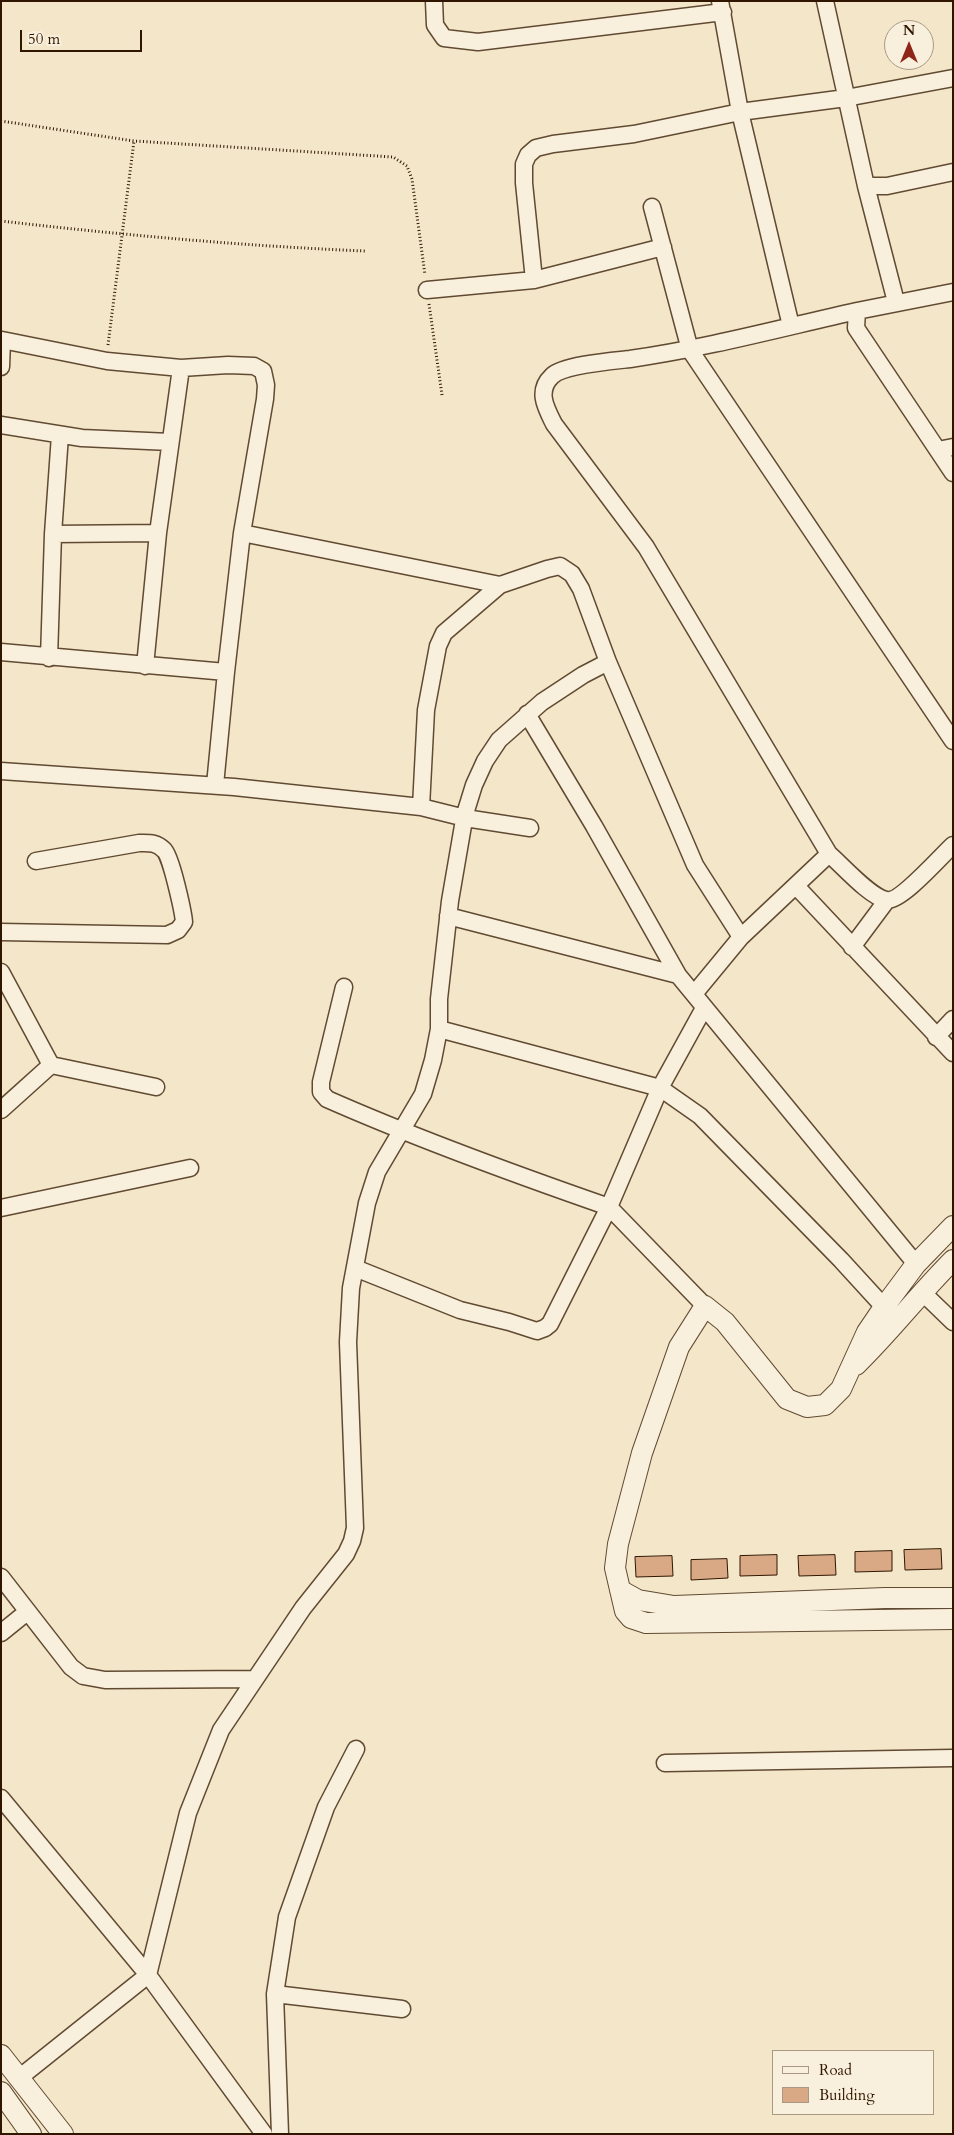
<!DOCTYPE html>
<style>
body{margin:0}
#map{position:relative;width:954px;height:2135px;overflow:hidden;background:#f4e7c9;font-family:Cardo,serif}
canvas{display:block}
.frame{position:absolute;inset:0;border:2px solid #301600;pointer-events:none}
.legend{position:absolute;left:772px;top:2050px;width:162px;height:65px;box-sizing:border-box;background:#f8efdc;border:1px solid #a89884;margin:0;padding:6px 9px;list-style:none;font-size:15px;color:#301600}
.legend li{display:flex;align-items:center;gap:10px;height:25px}
.legend b{width:25px;border:1px solid #a89884}
.north{position:absolute;left:884px;top:20px;width:50px;height:50px;box-sizing:border-box;background:#f8efdc;border:1px solid #a89884;border-radius:50%;rotate:0deg;font-size:14px;font-weight:700;line-height:20px;text-align:center;color:#301600}
.north::after{content:'';display:block;margin:auto;width:18px;height:22px;background:#8f2418;clip-path:polygon(50% 0,100% 100%,50% 72%,0 100%)}
.scale{position:absolute;left:20px;top:30px;width:122px;height:22px;box-sizing:border-box;border:2px solid #301600;border-top:0;padding-left:6px;font-size:15px;line-height:18px;white-space:nowrap;color:#301600;-webkit-text-stroke:4px #f8efdc;paint-order:stroke}
</style>
<div id="map">
<canvas width="954" height="2135"></canvas>
<div class="frame"></div>
<ul class="legend">
<li><b style="height:6px;background:#f8efdc"></b>Road</li>
<li><b style="height:14px;background:#d9a884"></b>Building</li>
</ul>
<div class="north">N</div>
<div class="scale">50 m</div>
</div>
<script>
const ctx = document.querySelector('canvas').getContext('2d');
ctx.lineJoin = 'round';
function fill(path, color) {
  ctx.fillStyle = color;
  ctx.fill(path, 'evenodd');
}
function strokePath(path, color, width, dash) {
  ctx.strokeStyle = color;
  ctx.lineWidth = width;
  ctx.lineCap = dash ? 'butt' : 'round';
  ctx.setLineDash(dash || []);
  ctx.stroke(path);
}
const building = new Path2D(`
 M941,1549L942,1569L905,1570L904,1550Z
 M892,1551V1571L855,1572V1552Z
 M777,1555V1575L740,1576V1556Z
 M835,1555L836,1575L799,1576L798,1556Z
 M672,1556L673,1576L636,1577L635,1557Z
 M727,1559L728,1578L691,1580V1560Z`);
fill(building, '#d9a884');
strokePath(building, '#301600', 1);
const minor = new Path2D(`
 M434,1L435,25L444,38L478,42L723,12
 M720,1L740,112L791,326
 M825,1L866,186L896,302
 M866,186H887L953,172
 M652,207L690,350L953,741
 M534,280L524,183V164L528,155L536,148L553,144L634,134L740,112L846,98L953,78
 M427,290L534,280L663,247
 M953,292L857,311L856,328L953,473
 M1,367L2,340L107,361L181,368L228,365L254,366L263,371L266,385L265,399L242,533L226,672L215,785
 M1,425L82,438L170,442
 M938,450L953,447
 M242,533L500,585
 M53,534L60,435
 M1,652L226,672
 M49,658L53,534L158,533L181,368
 M145,666L158,533
 M527,714L594,826L678,975L916,1264
 M1,771L234,787L421,807L465,818L530,828
 M421,807L426,710L438,646L444,633L500,585L547,569L560,566L572,574L581,589L608,662
 M829,854C843,866 869,896 886,900C900,903 941,856 953,845
 M796,886L953,1053
 M448,916L678,975
 M1,932L167,935L178,930L184,922C183,911 171,856 164,850C156,842 149,843 139,843L36,861
 M852,947L887,900
 M1,972L51,1065L156,1087
 M344,987L321,1082V1092L327,1099C420,1140 514,1174 609,1207L550,1324L545,1328L537,1331L509,1322L460,1310L355,1268
 M694,994L741,937
 M704,1008L660,1088L609,1207L705,1306
 M439,1029L660,1088L700,1116L841,1260L884,1307
 M936,1037L953,1019
 M1,1110L51,1065
 M1,1208L190,1168
 M922,1292L953,1322
 M1,1577L71,1667L83,1676L105,1680L255,1679
 M1,1633L27,1612
 M665,1763L953,1758
 M1,1798L148,1975L264,2134
 M275,1994L402,2009
 M19,2078L148,1975L188,1813L221,1730L303,1608L346,1554L352,1541L355,1528L348,1342L351,1288L367,1203L377,1172L423,1094L433,1060L439,1029V999L450,901L465,814L474,785L485,761L499,740L542,702L583,675L608,662L695,865L741,937L829,854L646,547L554,424C546,408 536,391 552,376C563,365 612,361 630,359C707,348 781,328 857,311
 M280,2134L275,1994L287,1917L326,1807L356,1749`);
const tertiary = new Path2D(`
 M953,1226L916,1264L884,1307L867,1332L841,1389L825,1405L807,1407L787,1399L725,1322L705,1306L679,1347L642,1453L618,1544L615,1568L625,1611L631,1618L646,1623L953,1619
 M856,1365C890,1332 919,1294 953,1260
 M620,1590L638,1600L674,1606L885,1598H953
 M1,2055L63,2134
 M1,2092L31,2134`);
strokePath(minor, '#614a32', 19);
strokePath(tertiary, '#614a32', 22);
strokePath(new Path2D(`
 M1,121L134,141L393,157L407,166L412,179L425,275
 M1,221C123,235 243,246 365,251
 M429,304L442,395
 M108,345L134,141`), '#301600', 3, [1, 2.5]);
strokePath(minor, '#f8efdc', 16);
strokePath(tertiary, '#f8efdc', 20);
</script>
